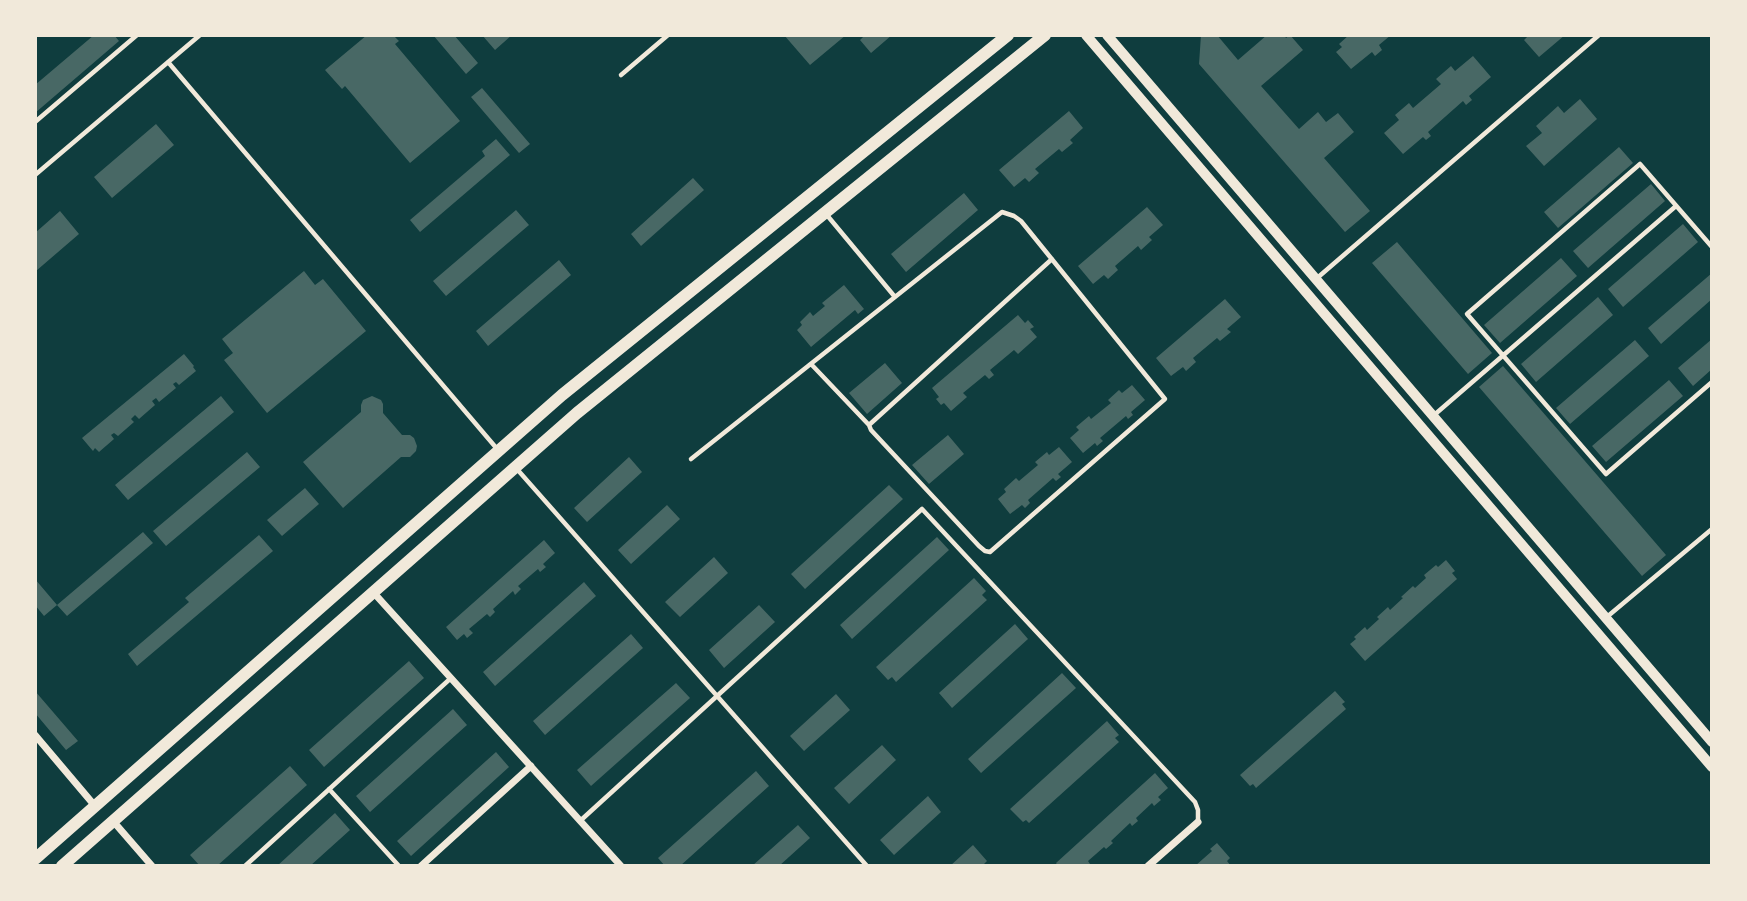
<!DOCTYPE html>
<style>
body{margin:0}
#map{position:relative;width:1747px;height:901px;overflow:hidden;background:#0f3d3e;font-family:Montserrat,sans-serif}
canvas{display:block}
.frame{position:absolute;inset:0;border:37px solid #f1e9da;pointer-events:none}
</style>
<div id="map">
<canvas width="1747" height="901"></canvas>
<div class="frame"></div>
</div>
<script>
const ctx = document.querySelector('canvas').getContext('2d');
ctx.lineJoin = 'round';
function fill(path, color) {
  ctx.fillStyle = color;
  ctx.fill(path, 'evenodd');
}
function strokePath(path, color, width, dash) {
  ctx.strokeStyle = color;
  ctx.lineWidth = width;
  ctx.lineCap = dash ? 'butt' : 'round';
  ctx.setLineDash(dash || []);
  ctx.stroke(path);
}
fill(new Path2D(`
 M94,35H114L119,41L35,113V85Z
 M367,35H393L399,41L395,44L460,121L410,163L345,86L342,89L325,70Z
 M433,35H454L478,63L466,74Z
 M482,35H512L495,50Z
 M784,35H846L810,65Z
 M865,35H892L871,53L860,40Z
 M1201,35H1217L1238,60L1267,35H1284L1286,38L1290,35L1303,50L1261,86L1299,129L1318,112L1326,122L1338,113L1354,132L1324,158L1370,211L1345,232L1199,64Z
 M1349,35H1391L1379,45L1382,50L1375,56L1372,52L1351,69L1336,52L1342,47L1339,44Z
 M1529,35H1565L1539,57L1524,40Z
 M1473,56L1491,77L1469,96L1472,100L1466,105L1463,101L1428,132L1431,136L1426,140L1423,137L1403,154L1384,133L1399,120L1395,115L1409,103L1413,108L1441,84L1436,79L1451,66L1455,71Z
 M482,88L530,144L519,153L471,97Z
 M1580,99L1597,119L1544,166L1526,146L1542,133L1536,126L1558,106L1564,113Z
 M1069,111L1083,128L1070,140L1073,143L1062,152L1059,149L1035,169L1039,173L1029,182L1025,178L1014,187L999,170Z
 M156,124L174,145L112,198L94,177Z
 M496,139L510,155L420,232L410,220L485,156L482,151Z
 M1619,147L1633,163L1558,228L1544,212Z
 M693,178L704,190L641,246L631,234Z
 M1651,184L1665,201L1588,268L1573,251Z
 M964,193L978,210L906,272L891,254Z
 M1147,207L1163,225L1149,237L1152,240L1141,250L1138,246L1115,266L1118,270L1108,279L1104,275L1093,284L1078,266Z
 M516,210L529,225L446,296L433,281Z
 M60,211L79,234L36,271L35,233Z
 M1683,224L1698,242L1623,307L1608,289Z
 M1397,242L1492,353L1468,374L1372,263Z
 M1561,258L1577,276L1500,343L1484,325Z
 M559,260L571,275L488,346L476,331Z
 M304,271L315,285L323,279L366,331L267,413L224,360L233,353L222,339Z
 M1712,273V299L1661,344L1648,328Z
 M844,285L864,309L858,314L855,310L811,347L797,330L802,325L800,322L810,312L813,316L825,306L822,303Z
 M1598,297L1613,315L1536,382L1521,364Z
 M1225,299L1241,317L1227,329L1231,332L1220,341L1217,338L1193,358L1196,362L1186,371L1183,367L1171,376L1156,358Z
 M1018,315L1025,323L1028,320L1034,327L1030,329L1037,337L1018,354L1014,350L990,370L994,375L989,379L985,375L963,393L967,397L951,411L944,403L941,405L936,399L939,397L932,388Z
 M1712,339V369L1693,386L1678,368Z
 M1635,340L1649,356L1570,424L1556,408Z
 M184,354L194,366L193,367L196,371L179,385L176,382L173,384L176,388L159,402L156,398L152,401L155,405L139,419L135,415L131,419L134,422L118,436L114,433L111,435L114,439L99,452L95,448L93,451L82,438Z
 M885,363L902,383L867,414L849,393Z
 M1503,366L1666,555L1642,576L1479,387Z
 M1669,380L1683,396L1606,462L1592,446Z
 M1132,385L1145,400L1131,412L1133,415L1128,419L1126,416L1100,438L1103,441L1097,446L1095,443L1083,453L1070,438L1079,430L1076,427L1089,416L1091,419L1111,403L1108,400L1119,390L1122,393Z
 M221,396L234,412L128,500L115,485Z
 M372,396L381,400L383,404V413L402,435H410L414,438L417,446L416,451L410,457H401L343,508L303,462L361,412V405L363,400Z
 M948,435L964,454L929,484L912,465Z
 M1059,447L1072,462L1058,474L1061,477L1056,481L1053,478L1028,500L1030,503L1025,508L1022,505L1010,514L998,499L1006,492L1004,489L1016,478L1019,481L1038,465L1035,462L1047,452L1049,455Z
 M247,452L260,467L166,546L153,531Z
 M629,457L642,472L587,522L574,508Z
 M889,485L903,499L805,589L791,574Z
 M305,488L319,504L282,536L267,520Z
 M667,505L680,519L631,564L618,550Z
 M143,532L153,543L67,616L57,605Z
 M259,535L273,551L137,666L128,654L189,602L185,598Z
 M937,537L949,550L852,639L840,625Z
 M544,540L555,553L543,564L546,567L540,572L538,569L518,586L521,589L515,595L513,591L493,609L495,612L490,617L487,614L469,629L473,633L467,638L464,634L457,640L446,627Z
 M714,557L728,573L680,617L665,602Z
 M1446,560L1455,571L1452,573L1457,579L1365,661L1350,644L1356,639L1354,637L1365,627L1367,630L1379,619L1377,617L1388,607L1390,610L1403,598L1401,597L1413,586L1415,588L1426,578L1424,575L1436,565L1438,567Z
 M974,578L986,591L982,595L987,600L896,682L892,677L888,680L876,667Z
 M35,579L57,605L44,616L35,605Z
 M584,582L596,596L495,686L483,672Z
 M759,605L775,622L724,668L709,650Z
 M1015,624L1028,639L952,708L939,693Z
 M631,634L643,648L545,735L533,721Z
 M409,661L424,678L324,767L309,750Z
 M1062,673L1076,688L981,773L968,759Z
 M676,683L690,698L591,786L577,770Z
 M35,691L78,741L66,750L35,713Z
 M1335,691L1345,702L1342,704L1346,709L1256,788L1253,784L1250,786L1240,775Z
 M836,694L850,710L804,751L790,736Z
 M453,709L467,725L370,812L356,796Z
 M1107,721L1119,735L1115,738L1119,742L1029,823L1026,820L1023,822L1010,809Z
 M882,745L896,760L849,804L834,788Z
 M496,752L509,767L411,856L397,841Z
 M290,766L307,785L217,866H200L190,855Z
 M756,771L769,786L680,866H665L658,858Z
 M1155,773L1168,788L1158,797L1161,800L1154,806L1152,803L1136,818L1138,821L1132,826L1130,823L1111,841L1113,843L1106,849L1104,847L1088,861L1090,864L1088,866H1058L1056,863Z
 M928,796L941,812L894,855L880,840Z
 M335,813L350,830L310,866H277Z
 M798,825L810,838L779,866H752Z
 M1217,843L1230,858L1227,861L1231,866H1195L1212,851L1210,849Z
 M973,845L987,861L982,866H950Z`), '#486865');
strokePath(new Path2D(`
 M168,62L498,450
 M621,75L668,35
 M35,122L137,35
 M35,175L200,35
 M826,214L895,297
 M1712,247L1640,164L1467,314L1606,474L1712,382
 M1316,279L1599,35
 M811,364L869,425
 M1433,416L1676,206
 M691,459L1002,212L1014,216L1021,221L1165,399L990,552L985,551L979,546L871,430L869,425L1052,259
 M516,468L867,866
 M1608,616L1712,529
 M329,789L399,866
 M580,821L922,509L1195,802L1198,810V822
 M245,866L451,678`), '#f1e9da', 4.5);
strokePath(new Path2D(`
 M373,592L621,866
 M35,735L95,806
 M113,821L152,866
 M421,866L531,766
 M1148,866L1198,822`), '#f1e9da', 7);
strokePath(new Path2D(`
 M1086,35L1712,767
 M1107,35L1712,742`), '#f1e9da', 10);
strokePath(new Path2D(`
 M35,859L562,395L1008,35
 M62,866L577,413L1045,35`), '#f1e9da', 12);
</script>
